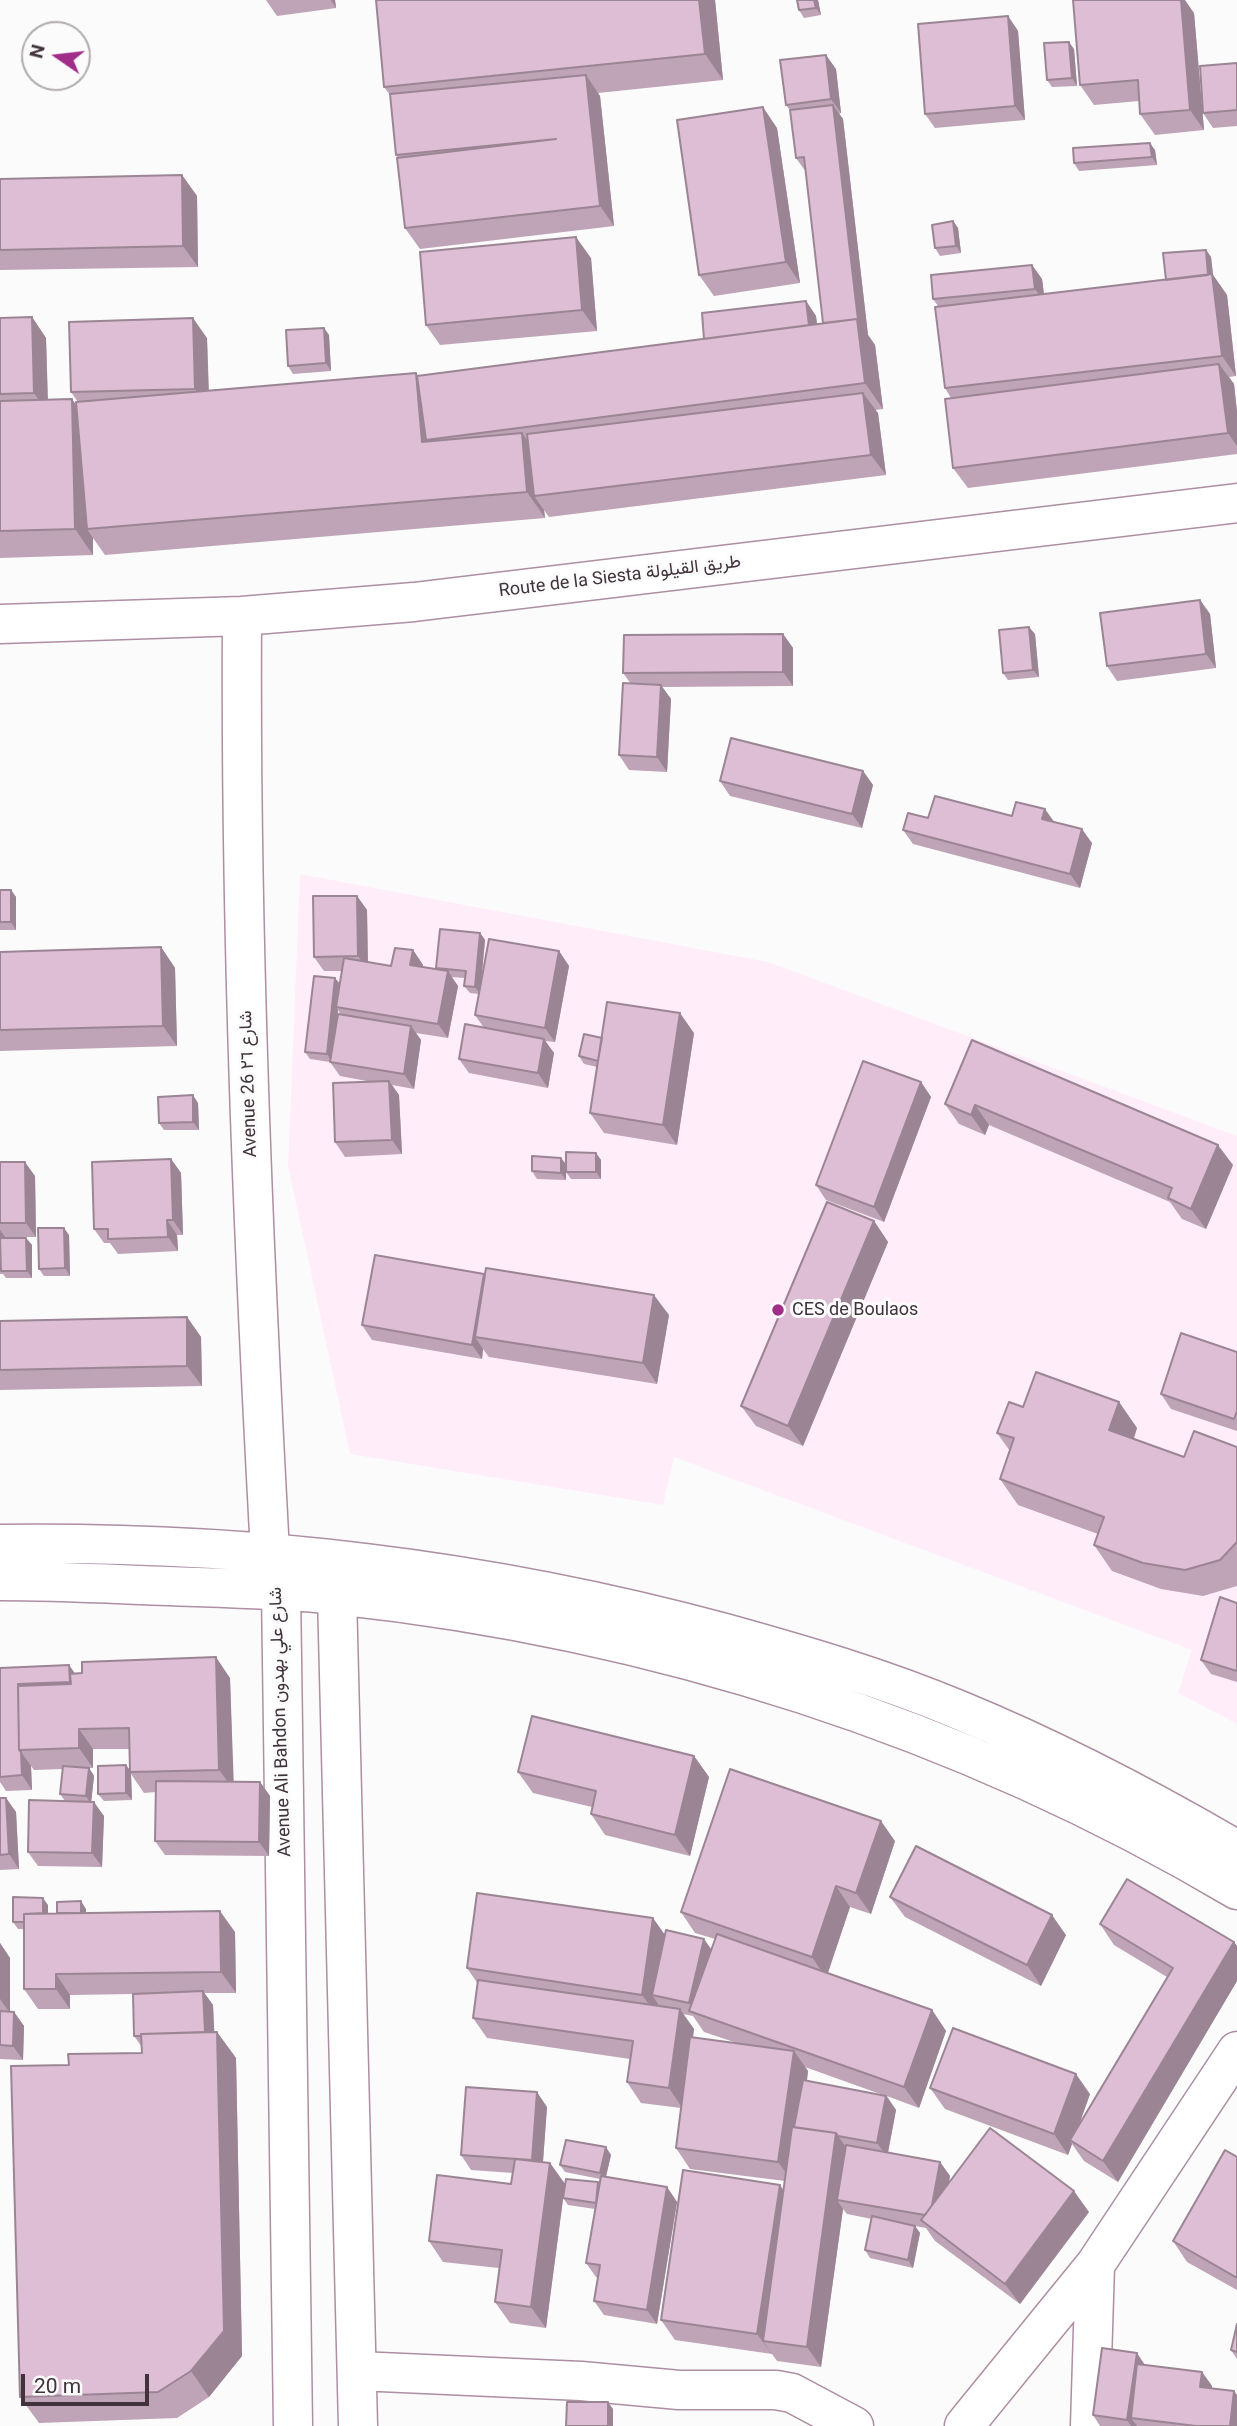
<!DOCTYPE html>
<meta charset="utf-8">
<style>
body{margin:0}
#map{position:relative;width:1237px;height:2426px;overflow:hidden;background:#fbfbfb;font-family:Roboto,sans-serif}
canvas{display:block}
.north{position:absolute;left:21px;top:21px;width:70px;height:70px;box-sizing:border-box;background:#fbfbfb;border:2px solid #b0abaf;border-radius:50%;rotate:284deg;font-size:19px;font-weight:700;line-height:28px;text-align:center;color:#40333c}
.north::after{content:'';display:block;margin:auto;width:24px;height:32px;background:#a02d88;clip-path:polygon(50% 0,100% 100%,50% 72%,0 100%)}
.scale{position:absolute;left:21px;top:2374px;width:128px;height:32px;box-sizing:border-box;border:4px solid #40333c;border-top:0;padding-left:9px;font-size:21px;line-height:24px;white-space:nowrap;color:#40333c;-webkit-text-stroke:5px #fbfbfb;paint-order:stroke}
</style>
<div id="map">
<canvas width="1237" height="2426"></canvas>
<div class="north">N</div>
<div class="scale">20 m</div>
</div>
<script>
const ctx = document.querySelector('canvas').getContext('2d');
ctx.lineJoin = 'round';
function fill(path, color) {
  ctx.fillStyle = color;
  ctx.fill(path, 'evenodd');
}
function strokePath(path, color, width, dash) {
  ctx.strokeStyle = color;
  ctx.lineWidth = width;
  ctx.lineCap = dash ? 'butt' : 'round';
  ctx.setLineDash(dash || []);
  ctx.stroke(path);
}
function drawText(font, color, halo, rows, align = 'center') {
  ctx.font = font + ' Roboto,Vazirmatn,sans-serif';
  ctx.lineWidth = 6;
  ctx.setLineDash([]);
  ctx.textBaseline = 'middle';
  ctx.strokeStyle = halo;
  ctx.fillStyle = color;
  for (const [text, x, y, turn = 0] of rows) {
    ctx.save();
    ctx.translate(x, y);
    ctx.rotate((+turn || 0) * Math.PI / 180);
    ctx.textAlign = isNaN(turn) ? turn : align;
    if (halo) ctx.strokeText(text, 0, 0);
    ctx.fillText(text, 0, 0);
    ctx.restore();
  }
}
fill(new Path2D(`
 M300,874L768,962L1237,1136V1724L1178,1693L1192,1650L674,1457L663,1505L350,1454L288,1166Z`), '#ffeefa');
const minor = new Path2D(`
 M358,2371L581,2381L679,2390H776L792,2393L854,2426
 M964,2426L1095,2265L1237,2051
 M1090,2426L1095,2265`);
const major = new Path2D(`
 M242,616C240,928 253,1240 270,1552L281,1590L293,2426
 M0,624L242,616L414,602L1237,503
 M0,1544C249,1541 485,1568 725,1633C804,1655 883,1678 959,1710C1054,1749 1148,1798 1237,1850
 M0,1581C56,1581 113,1584 169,1586C225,1588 281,1589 337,1595C655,1629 962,1727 1237,1890
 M317,1582L337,1595L358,2426`);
strokePath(minor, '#ad8ea3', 41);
strokePath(major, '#ad8ea3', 41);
strokePath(minor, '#fff', 38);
strokePath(major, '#fff', 38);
fill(new Path2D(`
 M266,0H335L336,8L277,16Z
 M376,0H715L723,80L598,93L600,96L614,226L420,249L405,228L398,158L396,155L390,95L384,87Z
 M797,0H818L821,15L804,18L799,10Z
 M1194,13L1204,130L1155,135L1140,114L1139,101L1094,105L1080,85Z
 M1008,16L1018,31L1025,120L935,128L925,114Z
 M1074,49L1077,86L1052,87L1047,80Z
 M1237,63V126L1213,128L1203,113Z
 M836,69L841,113L839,114L843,119L868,335L875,345L883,409L875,410L878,413L886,475L549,517L544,510L545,518L105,555L93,538V555L0,558V318L32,317L46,338L48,399H72L76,405L78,402L71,392L207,338L209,390L418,376L704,339L806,301L816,316L817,324L823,323L806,172L796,158L791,112L786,105Z
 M777,128L800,283L714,296L699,275Z
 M1155,150L1157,165L1079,171L1074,163Z
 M182,175L197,196L198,267L0,270V179Z
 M953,221L958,228L961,253L940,256L935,248Z
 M1206,250L1211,257L1213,275L1227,295L1236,376L1229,377L1234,384L1237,412V454L968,488L953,468L951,398L945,388L938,306L933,299L1032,265L1042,279L1044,294L1166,280Z
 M591,258L597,331L440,345L426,325Z
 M324,328L329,335L331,371L293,374L288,366Z
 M1200,600L1210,614L1216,668L1117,681L1107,666Z
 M783,634L793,648V686L662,687L671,699L667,772L629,770L619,755L631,684L623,673Z
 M1035,634L1039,677L1008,680L1003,673Z
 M863,771L873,785L862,828L730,796L720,781Z
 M1012,816L1054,822L1092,843L1080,888L913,844L903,830L928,818Z
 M0,890H11L16,897V930H0Z
 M357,896L367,910L368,962L391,966L413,950L423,965L422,967L437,970L480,933L485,940L481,983L559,951L569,966L555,1042L545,1041L554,1053L548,1088L469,1073L459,1059L484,1028L475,1015L479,994L470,993L464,986L465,978L451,977L458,986L448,1038L416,1033L421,1040L414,1089L392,1085L399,1095L402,1154L345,1157L335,1142L372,1082L340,1076L330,1062L310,1059L305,1052L340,984L342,971H324L314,957ZM338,1010L341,1015L336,1029Z
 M161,947L175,968L177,1046L0,1051V952Z
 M694,1033L677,1145L604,1133L590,1113L597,1067L584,1064L579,1056L602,1038Z
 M972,1040L1233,1165L1206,1229L1182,1219L1170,1202L989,1125L985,1135L959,1124L945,1104Z
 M921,1082L931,1097L884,1222L826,1200L816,1185Z
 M198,1103L199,1130H164L159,1123Z
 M596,1153L601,1160V1179H571L566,1172V1180L537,1179L532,1171L561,1158L566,1164Z
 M171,1159L181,1173L183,1235H177L178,1251L118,1254L110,1243H104L94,1229Z
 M0,1162L35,1176L36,1237H5V1238H26L32,1245V1278H6L3,1274H0Z
 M874,1221L888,1242L803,1446L756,1426L741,1406Z
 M69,1235L70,1276H44L39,1269Z
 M484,1274L485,1275L669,1315L657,1384L489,1357L483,1349L482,1359L372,1340L362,1325Z
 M187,1317L201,1337L202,1386L0,1390V1321Z
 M1237,1352V1431L1171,1409L1161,1394Z
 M1119,1402L1137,1428L1134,1439L1184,1457L1237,1447V1586L1203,1596L1161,1589L1112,1571L1094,1545L1098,1534L1018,1505L1000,1479L1010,1451L997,1433L1023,1407Z
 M1237,1603V1682L1211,1674L1201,1660Z
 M0,1668L75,1673L230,1678L233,1781L260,1782L270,1796L269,1856L165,1855L155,1841L156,1792L144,1793L131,1774L132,1800L104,1801L98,1794L126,1765L130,1770L129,1749H93V1768H89L94,1776L91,1802L104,1816L102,1867L38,1866L28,1852L65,1801L60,1794L63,1769L34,1770L31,1766L32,1790L6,1791L0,1782Z
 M694,1756L709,1777L690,1856L605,1835L591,1814L592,1807L533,1793L518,1772Z
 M0,1798H6L16,1812L19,1869L0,1870Z
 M895,1841L871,1914L850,1907L828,1973L932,2010L946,2031L919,2108L887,2096L896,2110L888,2153L940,2162L950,2176L949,2183L1089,2212L1020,2304L935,2241L926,2228L915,2226L920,2233L913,2268L870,2258L865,2250L872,2219L847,2214L843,2209L821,2367L777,2361L772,2354L675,2340L661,2320L783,2190L785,2181L690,2169L676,2148L681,2108L641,2103L627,2082L630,2059L487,2038L473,2018L478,1984L467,1968L665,1936L711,1950L715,1939L695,1933L681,1912ZM683,2014L693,2016L704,2032L737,2043L693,2038L694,2029ZM805,2067L883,2095L807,2081L808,2071Z
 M890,1897L1066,1935L1041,1986L905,1917Z
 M48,1905V1913H57L86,1909V1913L235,1932L236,1993H204L213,2005L214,2032H217L236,2058L242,2356L209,2397L177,2418L39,2423L20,2397L69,2065L142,2053V2047L134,2036L133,1994L70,1995V2009H38L24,1989V1929H18L13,1922Z
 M1100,1924L1234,1942L1237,1946V1981L1118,2182L1084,2161L1072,2144L1068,2155L945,2109L930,2088L1090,2094L1079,2124L1167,1977L1114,1945Z
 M0,1943L10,1958V2011L14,2012L24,2026L23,2060L0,2059Z
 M547,2107L543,2162L550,2163L565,2184L546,2328L510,2323L495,2302L499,2268L443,2262L429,2241L511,2184L513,2173L471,2170L461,2155Z
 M611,2155L606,2177L667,2187L677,2202L657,2324L604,2315L594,2301L598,2278L596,2277L586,2263L595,2209L568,2205L563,2198L598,2182L599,2184L600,2179L565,2172L560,2165Z
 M1237,2157V2290L1187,2262L1173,2241Z
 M1237,2324V2359L1231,2350Z
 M1145,2365L1202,2372L1212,2386V2389L1234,2391L1237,2395V2426H1100L1093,2415Z`), '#bfa3b6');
fill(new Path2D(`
 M331,0H335L336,8Z
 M699,0H715L723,80L705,54Z
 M814,0H818L821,15L816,8Z
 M1181,0H1185L1194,13L1204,130L1190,110Z
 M1008,16L1018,31L1025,120L1015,106Z
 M1069,42L1074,49L1077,86L1072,78Z
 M826,55L836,69L841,113L831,99Z
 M586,75L600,96L614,226L600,206Z
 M833,105L843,119L868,335L875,345L883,409L865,383Z
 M763,107L777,128L800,283L786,262Z
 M1150,143L1155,150L1157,165L1152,157Z
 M182,175L197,196L198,267L183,246Z
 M953,221L958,228L961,253L956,246Z
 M576,237L591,258L597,331L582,310Z
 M1206,250L1211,257L1213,275L1227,295L1236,376L1222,356L1208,278Z
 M1032,265L1042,279L1045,303L1035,289Z
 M806,301L816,316L820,351L810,336Z
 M32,317L46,338L48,413L34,393Z
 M193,318L207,338L209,410L195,389Z
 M324,328L329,335L331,371L326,363Z
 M1219,364L1234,384L1237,412V446L1228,433Z
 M416,373L434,399L426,440L439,459L422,442Z
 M863,393L878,413L886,475L871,455Z
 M72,399L90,425L87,529L93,538V555L75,529Z
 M522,433L540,459L534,496L544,510L545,518L527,492Z
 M1200,600L1210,614L1216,668L1206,654Z
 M1029,627L1035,634L1039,677L1033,670Z
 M783,634L793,648V686L783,672Z
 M661,685L671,699L667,772L657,757Z
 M863,771L873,785L862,828L852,814Z
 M1045,809L1055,823L1042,819Z
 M1082,829L1092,843L1080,888L1070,874Z
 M11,890L16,897V930L11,922Z
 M357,896L367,910L368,971L358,956Z
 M480,933L485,940L480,994L475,987Z
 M161,947L175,968L177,1046L163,1026Z
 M413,950L423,965L420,979L410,965Z
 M559,951L569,966L555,1042L545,1028Z
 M448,971L458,986L448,1038L438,1024Z
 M335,978L341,985L336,1007L338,1010L332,1062L327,1054Z
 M680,1013L694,1033L677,1145L663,1125Z
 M411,1026L421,1040L414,1089L404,1074Z
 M544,1039L554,1053L548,1088L538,1073Z
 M389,1081L399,1095L402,1154L392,1140Z
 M921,1082L931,1097L884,1222L874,1207Z
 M193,1095L198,1103L199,1130L193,1122Z
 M975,1105L989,1125L985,1135L971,1115Z
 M1218,1145L1233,1165L1206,1229L1191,1209Z
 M596,1153L601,1160V1179L596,1172Z
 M561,1158L566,1165V1180L561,1173Z
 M171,1159L181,1173L183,1235L173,1220Z
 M25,1162L35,1176L36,1237L26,1223Z
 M167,1220L177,1235L178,1251L168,1237Z
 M874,1221L888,1242L803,1446L788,1426Z
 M64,1228L69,1235L70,1276L65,1268Z
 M0,1230L5,1237V1271L0,1266Z
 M26,1238L32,1245V1278L27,1271Z
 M484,1274L494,1288L475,1337L483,1349L482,1359L472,1345Z
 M654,1295L669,1315L657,1384L643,1363Z
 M187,1317L201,1337L202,1386L187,1366Z
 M1119,1402L1137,1428L1127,1456L1109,1430Z
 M216,1657L230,1678L234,1790L219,1770Z
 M69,1665L79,1679L80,1696L70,1682Z
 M79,1729L93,1749V1768L79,1748Z
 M21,1752L31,1766L32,1790L22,1775Z
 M694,1756L709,1777L690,1856L675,1835Z
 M126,1765L131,1772H130L131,1774L132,1800L126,1793Z
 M89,1768L94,1776L91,1804L86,1796Z
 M260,1782L270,1796L269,1856L259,1842Z
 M6,1798L16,1812L19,1869L9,1854Z
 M94,1802L104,1816L102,1867L92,1853Z
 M881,1821L895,1841L871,1914L856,1893Z
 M836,1886L850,1907L826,1978L812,1957Z
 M43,1898L48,1905V1929L43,1922Z
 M81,1901L86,1909V1929L81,1922Z
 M220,1911L235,1932L236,1993L221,1972Z
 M1052,1915L1066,1935L1041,1986L1027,1965Z
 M653,1918L668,1939L652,1995L658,2004L657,2015L642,1995Z
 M704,1939L714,1953L696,2014L689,2003Z
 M1234,1942L1237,1946V1981L1118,2182L1103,2161Z
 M0,1943L10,1958V2013L0,1999Z
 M56,1974L70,1995V2009L56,1989Z
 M203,1991L213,2005L215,2048L205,2034Z
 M680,2009L694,2029L683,2109L669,2088Z
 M932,2010L946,2031L919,2108L904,2087Z
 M14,2012L24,2026L23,2060L13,2046Z
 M217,2032L236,2058L242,2356L209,2397L191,2371Z
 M794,2051L808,2071L793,2182L778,2162Z
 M1076,2074L1090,2094L1073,2142L1070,2140L1072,2144L1068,2155L1054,2134Z
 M537,2092L547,2107L542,2174L532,2160Z
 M886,2096L896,2110L887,2157L877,2143Z
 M836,2133L850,2153L837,2200L843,2209L821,2367L807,2347Z
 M606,2147L611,2155L605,2180L600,2173Z
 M940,2162L950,2176L940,2230L930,2216Z
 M550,2163L565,2184L546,2328L531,2307Z
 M780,2185L794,2206L763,2341L772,2354L757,2334Z
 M667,2187L677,2202L657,2324L647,2310Z
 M1074,2191L1089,2212L1020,2304L1005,2284Z
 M915,2226L920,2233L913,2268L908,2260Z
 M1137,2353L1147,2368L1131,2418L1137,2426H1131L1127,2420Z
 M1202,2372L1212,2386L1211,2402L1200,2387Z
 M1234,2391L1237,2395V2426H1230Z
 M608,2402L613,2409V2426H608Z`), '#9b8594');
const building = new Path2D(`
 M376,0H699L705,54L384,87Z
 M797,0H814L816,8L799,10Z
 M1073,0H1181L1190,110L1140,114L1138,80L1080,85Z
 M1008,16L1015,106L925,114L918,24Z
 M1069,42L1072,78L1047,80L1044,43Z
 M826,55L831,99L786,105L780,60Z
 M1237,63V110L1203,113L1200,66Z
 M586,75L600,206L405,228L397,158L556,139L396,155L390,94Z
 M833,105L858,320L857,319L823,323L804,157L796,158L790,110Z
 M763,107L786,262L699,275L677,120Z
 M1150,143L1152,157L1074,163L1073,148Z
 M182,175L183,246L0,250V179Z
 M953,221L956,246L935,248L932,225Z
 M576,237L582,310L426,325L420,252Z
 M1206,250L1208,275L1166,280L1163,253Z
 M1032,265L1035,289L933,299L931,275Z
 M1212,274L1222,356L945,388L935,307Z
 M806,301L809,325L704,339L702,313Z
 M32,317L34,393L0,394V318Z
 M193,318L195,389L71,392L69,322Z
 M857,319L865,383L426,440L417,376Z
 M324,328L326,363L288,366L286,330Z
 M1219,364L1228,433L953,468L945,399Z
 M416,373L422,442L522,433L527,492L87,529L76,402Z
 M863,393L871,455L534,496L527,434Z
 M72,399L75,529L0,531V401Z
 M1200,600L1206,654L1107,666L1100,613Z
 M1029,627L1033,670L1003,673L999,630Z
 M783,634V672L623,673L624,635Z
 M623,683L661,685L657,757L619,755Z
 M731,738L863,771L852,814L720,781Z
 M935,796L1012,816L1016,802L1045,809L1042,819L1082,829L1070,874L903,830L908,813L928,818Z
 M0,890H11V922H0Z
 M313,896H357L358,956L314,957Z
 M440,929L480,933L475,987L464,986L466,971L436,968Z
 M489,939L559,951L545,1028L475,1015Z
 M161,947L163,1026L0,1030V952Z
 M395,948L413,950L410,965L448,971L438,1024L336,1007L344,958L391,966Z
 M314,976L335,978L327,1054L305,1052Z
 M607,1002L680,1013L663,1125L590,1113Z
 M338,1014L411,1026L404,1074L330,1062Z
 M465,1024L544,1039L538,1073L459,1059Z
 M584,1034L602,1038L598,1061L579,1056Z
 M972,1040L1218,1145L1191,1209L1168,1198L1172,1188L975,1105L971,1115L945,1104Z
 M863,1061L921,1082L874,1207L816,1185Z
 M389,1081L392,1140L335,1142L333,1083Z
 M193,1095V1122L159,1123L158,1097Z
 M566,1152L596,1153V1172H566Z
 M532,1156L561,1158V1173L532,1171Z
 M171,1159L173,1220H167L168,1237L108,1239V1229H94L92,1162Z
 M0,1162H25L26,1223H0Z
 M827,1202L874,1221L788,1426L741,1406Z
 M38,1228H64L65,1268L39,1269Z
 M0,1238H26L27,1271H1Z
 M375,1255L484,1274L472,1345L362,1325Z
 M486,1268L654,1295L643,1363L475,1337Z
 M187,1317V1366L0,1370V1321Z
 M1181,1333L1237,1352V1411L1234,1419L1161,1394Z
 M1036,1372L1119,1402L1109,1430L1184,1457L1194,1431L1237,1447V1542L1220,1560L1185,1570L1143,1563L1094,1545L1104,1517L1000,1479L1014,1438L997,1433L1009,1402L1023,1407Z
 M1220,1597L1237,1603V1671L1201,1660Z
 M216,1657L219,1770L130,1772L129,1728L79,1729V1748L19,1750L18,1686L71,1684L70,1674L82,1673V1662Z
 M69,1665L70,1682L18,1684L19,1750L21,1752L22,1775L0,1777V1668Z
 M532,1716L694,1756L675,1835L591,1814L596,1791L518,1772Z
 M126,1765V1793L98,1794V1766Z
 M63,1766L89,1768L86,1796L60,1794Z
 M730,1769L881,1821L856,1893L836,1886L812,1957L681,1912Z
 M156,1781L260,1782L259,1842L155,1841Z
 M0,1798H6L9,1854L0,1855Z
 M29,1800L94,1802L92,1853L28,1852Z
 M916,1846L1052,1915L1027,1965L890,1897Z
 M1127,1879L1234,1942L1103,2161L1070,2140L1173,1968L1100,1924Z
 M477,1893L653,1918L642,1995L467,1968Z
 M13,1897L43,1898V1913L24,1914V1922H13Z
 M81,1901V1913H57V1902Z
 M220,1911L221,1972L56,1974V1989H24V1914Z
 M666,1930L704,1939L689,2003L652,1995Z
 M717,1934L932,2010L904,2087L689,2011Z
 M478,1980L680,2009L669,2088L627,2082L633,2041L473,2018Z
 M203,1991L205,2032L141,2034V2036H134L133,1994Z
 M0,2011L14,2012L13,2046L0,2045Z
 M953,2028L1076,2074L1054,2134L930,2088Z
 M217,2032L224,2331L191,2371L158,2392L20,2397L11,2066L69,2065L68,2054L142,2053L141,2034Z
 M690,2037L794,2051L778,2162L676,2148Z
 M803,2080L886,2096L877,2143L838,2136L836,2133L794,2127Z
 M466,2087L537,2092L532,2160L461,2155Z
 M792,2127L836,2133L807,2347L763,2341Z
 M990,2128L1074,2191L1005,2284L921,2220Z
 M566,2140L606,2147L600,2173L560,2165Z
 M846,2145L940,2162L932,2205L925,2215L837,2200Z
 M1225,2150L1237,2157V2278L1173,2241Z
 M515,2159L550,2163L531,2307L495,2302L502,2250L429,2241L437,2175L511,2184Z
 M683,2170L780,2185L757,2334L661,2320Z
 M601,2176L667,2187L647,2310L594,2301L600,2265L586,2263Z
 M566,2179L598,2182L596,2203L563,2198Z
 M872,2216L915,2226L908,2260L865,2250Z
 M1237,2324V2352L1231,2350Z
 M1102,2348L1137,2353L1127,2420L1093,2415Z
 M1137,2364L1202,2372L1200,2387L1234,2391L1230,2426H1196L1131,2418Z
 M567,2402H608V2426H566Z`);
fill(building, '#debed4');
strokePath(building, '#9b8594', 2);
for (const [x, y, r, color] of [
 [778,1310,7,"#a02d88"]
]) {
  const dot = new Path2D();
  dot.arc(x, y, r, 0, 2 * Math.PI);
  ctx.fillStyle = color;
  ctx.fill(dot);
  strokePath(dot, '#fbfbfb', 2.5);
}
drawText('18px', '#40333c', '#fbfbfb', [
 ["Route de la Siesta طريق القيلولة",620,577,-7],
 ["Avenue 26 شارع ٢٦",249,1084,-92],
 ["Avenue Ali Bahdon شارع علي بهدون",281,1722,-92]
]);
drawText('18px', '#40333c', '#fbfbfb', [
 ["CES de Boulaos",792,1310]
], 'left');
</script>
